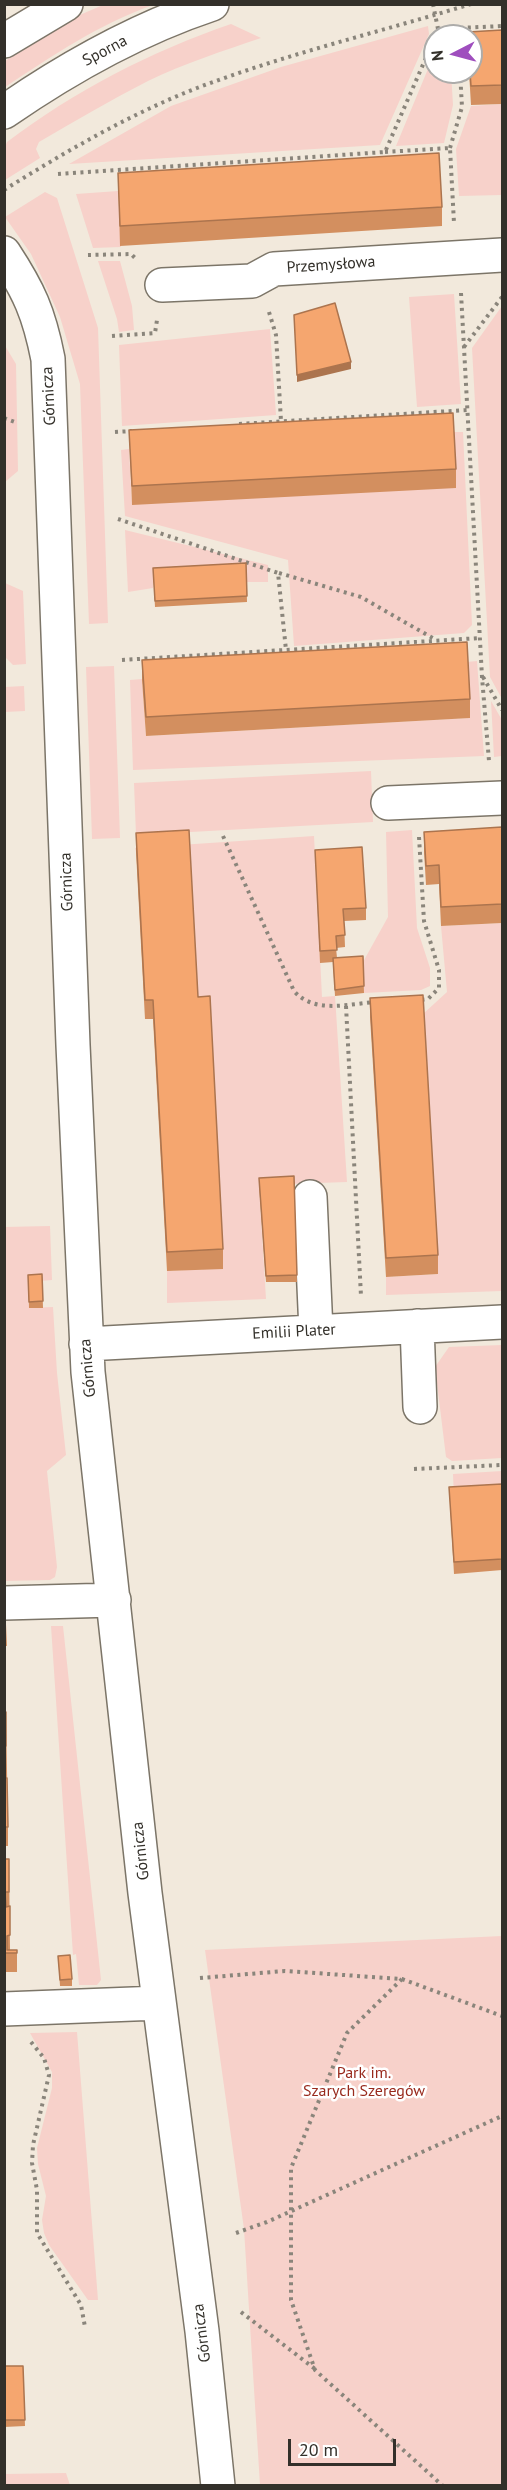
<!DOCTYPE html>
<meta charset="utf-8">
<style>
body{margin:0}
#map{position:relative;width:507px;height:2490px;overflow:hidden;background:#f2e9dc;font-family:"PT Sans",sans-serif}
canvas{display:block}
.frame{position:absolute;inset:0;border:6px solid #33302a;pointer-events:none}
.north{position:absolute;left:423px;top:24px;width:60px;height:60px;box-sizing:border-box;background:#fff;border:2px solid #adacaa;border-radius:50%;rotate:264deg;font-size:16px;font-weight:700;line-height:24px;text-align:center;color:#33302a}
.north::after{content:'';display:block;margin:auto;width:21px;height:27px;background:#9f4ebe;clip-path:polygon(50% 0,100% 100%,50% 72%,0 100%)}
.scale{position:absolute;left:288px;top:2439px;width:108px;height:27px;box-sizing:border-box;border:3px solid #33302a;border-top:0;padding-left:8px;font-size:18px;line-height:21px;white-space:nowrap;color:#33302a;-webkit-text-stroke:4px #fff;paint-order:stroke}
</style>
<div id="map">
<canvas width="507" height="2490"></canvas>
<div class="frame"></div>
<div class="north">N</div>
<div class="scale">20 m</div>
</div>
<script>
const ctx = document.querySelector('canvas').getContext('2d');
ctx.lineJoin = 'round';
function fill(path, color) {
  ctx.fillStyle = color;
  ctx.fill(path, 'evenodd');
}
function strokePath(path, color, width, dash) {
  ctx.strokeStyle = color;
  ctx.lineWidth = width;
  ctx.lineCap = dash ? 'butt' : 'round';
  ctx.setLineDash(dash || []);
  ctx.stroke(path);
}
function drawText(font, color, halo, rows, align = 'center') {
  ctx.font = font + ' "PT Sans",sans-serif';
  ctx.lineWidth = 5;
  ctx.setLineDash([]);
  ctx.textBaseline = 'middle';
  ctx.strokeStyle = halo;
  ctx.fillStyle = color;
  for (const [text, x, y, turn = 0] of rows) {
    ctx.save();
    ctx.translate(x, y);
    ctx.rotate((+turn || 0) * Math.PI / 180);
    ctx.textAlign = isNaN(turn) ? turn : align;
    if (halo) ctx.strokeText(text, 0, 0);
    ctx.fillText(text, 0, 0);
    ctx.restore();
  }
}
fill(new Path2D(`
 M103,5H153C97,25 54,55 5,87V61L82,14Z
 M231,24L261,38C223,51 185,63 148,81C111,100 75,121 39,142L36,149L40,158L5,180V147L7,142C76,90 150,52 231,24Z
 M428,26L429,34L380,145L69,164L171,106L281,67Z
 M435,52V72H451L453,105L444,143L396,146Z
 M502,104V195L459,196L456,149L471,106Z
 M118,191L121,247L93,248L76,194Z
 M45,192L57,198L98,328L108,623L89,624L80,384L60,317L31,254L5,217Z
 M98,261H120L132,306L134,330L119,332L117,319Z
 M454,294L461,404L417,407L409,297Z
 M502,306V699L490,677L472,348Z
 M270,329L276,415L122,426L119,345Z
 M4,344L16,364L18,471L5,482Z
 M453,432H463L472,625L464,633L294,646L288,560L125,516L121,450L129,449L132,505Z
 M125,530L268,565V582H247L154,574L153,588L128,592Z
 M5,583L23,591L26,664L13,665L5,657Z
 M477,661L484,756L133,770L130,680L142,679L146,736L469,718L467,662Z
 M114,666L120,838L92,839L86,667Z
 M24,686L25,711L5,712V687Z
 M491,701L502,720V756L494,757Z
 M371,771L373,822L136,835L134,783Z
 M412,830L417,928L430,968V986L421,990L364,993L363,962L388,917L386,832Z
 M314,836L322,997L335,996L347,1182L259,1185L266,1299L167,1303V1271L223,1268L198,1016L189,850L136,852L135,848Z
 M502,923V1291L386,1295V1277L438,1274L423,1014L447,992L441,926Z
 M50,1226L52,1280L28,1282L29,1308L53,1307L57,1373L66,1455L47,1471L57,1567L55,1577L50,1580L5,1581L4,1227Z
 M502,1345V1458L452,1461L446,1457L435,1367L449,1347Z
 M502,1471V1496L454,1499L453,1474Z
 M51,1626H63L101,1980L97,1985H79L76,1954L73,1955Z
 M502,1936V2485H260L244,2229L205,1950Z
 M77,2032L98,2300H88L49,2245L44,2233L42,2220L46,2196L38,2164L37,2148L52,2088V2072L30,2033Z
 M66,2473L70,2485H5V2474Z`), '#f7d1ca');
const minor = new Path2D(`
 M4,41L66,4
 M4,112C69,67 137,29 212,4
 M4,253C29,291 39,313 48,359L73,1045L88,1372L145,1893L202,2331L218,2486
 M162,285L252,281L274,269L502,255
 M388,803L502,798
 M310,1197L316,1331
 M417,1326L420,1407
 M86,1344L502,1322
 M4,1603L114,1600
 M4,2009L159,2003`);
strokePath(minor, '#7c7568', 36);
strokePath(new Path2D(`
 M433,4L438,29
 M435,36L438,29L502,26
 M450,148L462,107L460,72
 M385,152L450,148L454,223
 M58,174L385,152L435,37
 M4,190C65,152 130,114 197,88C286,54 380,32 471,4
 M88,255L131,254L137,260
 M461,293L482,677L489,761
 M269,312L276,335L281,421
 M112,336L155,333L157,320
 M464,347L502,297
 M4,418L15,422
 M239,424L467,410
 M115,432L132,431
 M118,519L278,573L286,650
 M279,573L361,597L436,640
 M122,660L480,638
 M483,677L502,710
 M223,836L294,991C314,1014 348,1004 375,1002
 M419,837L424,921L439,970V988L428,999L419,1000
 M346,1006L361,1296
 M414,1469L502,1465
 M200,1978L285,1971L402,1979L502,2016
 M402,1979L347,2033L291,2168V2300L315,2370L443,2486
 M31,2042L44,2058L49,2075L33,2145L32,2163L37,2190V2233L81,2305L85,2327
 M236,2233L267,2222L502,2116
 M241,2312L315,2369`), '#8a857b', 4, [3, 4.5]);
strokePath(minor, '#fff', 33);
fill(new Path2D(`
 M502,30V104L471,105L469,72H471Z
 M118,173L442,207V226L120,246Z
 M129,430L456,469V488L132,505Z
 M246,563L247,602L155,607L153,568Z
 M142,660L470,699V718L146,736L142,680Z
 M502,827V923L441,926L439,884L426,885L424,851V832Z
 M136,833L198,997L223,1249V1269L167,1271L153,1019H145L136,852Z
 M315,850L366,908V920L344,921L345,947L336,948L337,958L363,956L364,993L335,996L333,962L320,963Z
 M370,998L438,1255V1274L386,1277L370,1017Z
 M294,1176L297,1282H266L259,1185Z
 M42,1274L43,1308H29L28,1275Z
 M502,1484V1570L454,1574L449,1487Z
 M4,1624H6L7,1646H4Z
 M4,1712H6L8,1827V1846H4Z
 M4,1853L5,1859H9L10,1950H17V1972H4Z
 M58,1956L72,1979V1986H60Z
 M4,2366H23L25,2426L4,2427Z`), '#d38f5f');
fill(new Path2D(`
 M351,362V369L297,382V375Z`), '#ac744e');
const building = new Path2D(`
 M502,30V85L471,86L470,72H471V36H468V32Z
 M439,153L442,207L120,226L118,173Z
 M335,303L351,362L297,375L294,315Z
 M453,413L456,469L132,486L129,430Z
 M246,563L247,596L155,601L153,568Z
 M467,642L470,699L146,717L142,660Z
 M502,827V904L441,907L439,865L426,866L424,832Z
 M189,830L198,997L210,996L223,1249L167,1252L153,1000H145L136,833Z
 M362,847L366,908L343,909L345,935L336,936L337,950L320,951L315,850Z
 M363,956L364,986L335,990L333,958Z
 M423,995L438,1255L386,1258L370,998Z
 M294,1176L297,1275L266,1276L259,1178Z
 M42,1274L43,1301L29,1302L28,1275Z
 M502,1484V1559L454,1562L449,1487Z
 M4,1712H6V1746H4Z
 M4,1778H7L8,1827H4Z
 M4,1853L5,1859H9V1892H5L6,1907L10,1906V1935L7,1936V1950H17V1953H4Z
 M70,1955L72,1979L60,1980L58,1956Z
 M4,2366H23L25,2420H4Z`);
fill(building, '#f5a66f');
strokePath(building, '#ac744e', 1.5);
drawText('16px', '#33302a', '#fff', [
 ["Sporna",105,51,-28],
 ["Przemysłowa",331,265,-4],
 ["Górnicza",49,396,-93],
 ["Górnicza",67,882,-92],
 ["Emilii Plater",294,1332,-3],
 ["Górnicza",88,1368,-95],
 ["Górnicza",141,1851,-96],
 ["Górnicza",202,2333,-97]
]);
drawText('16px', '#982a1d', '#fff', [
 ["Park im.",364,2073],
 ["Szarych Szeregów",364,2091]
]);
</script>
